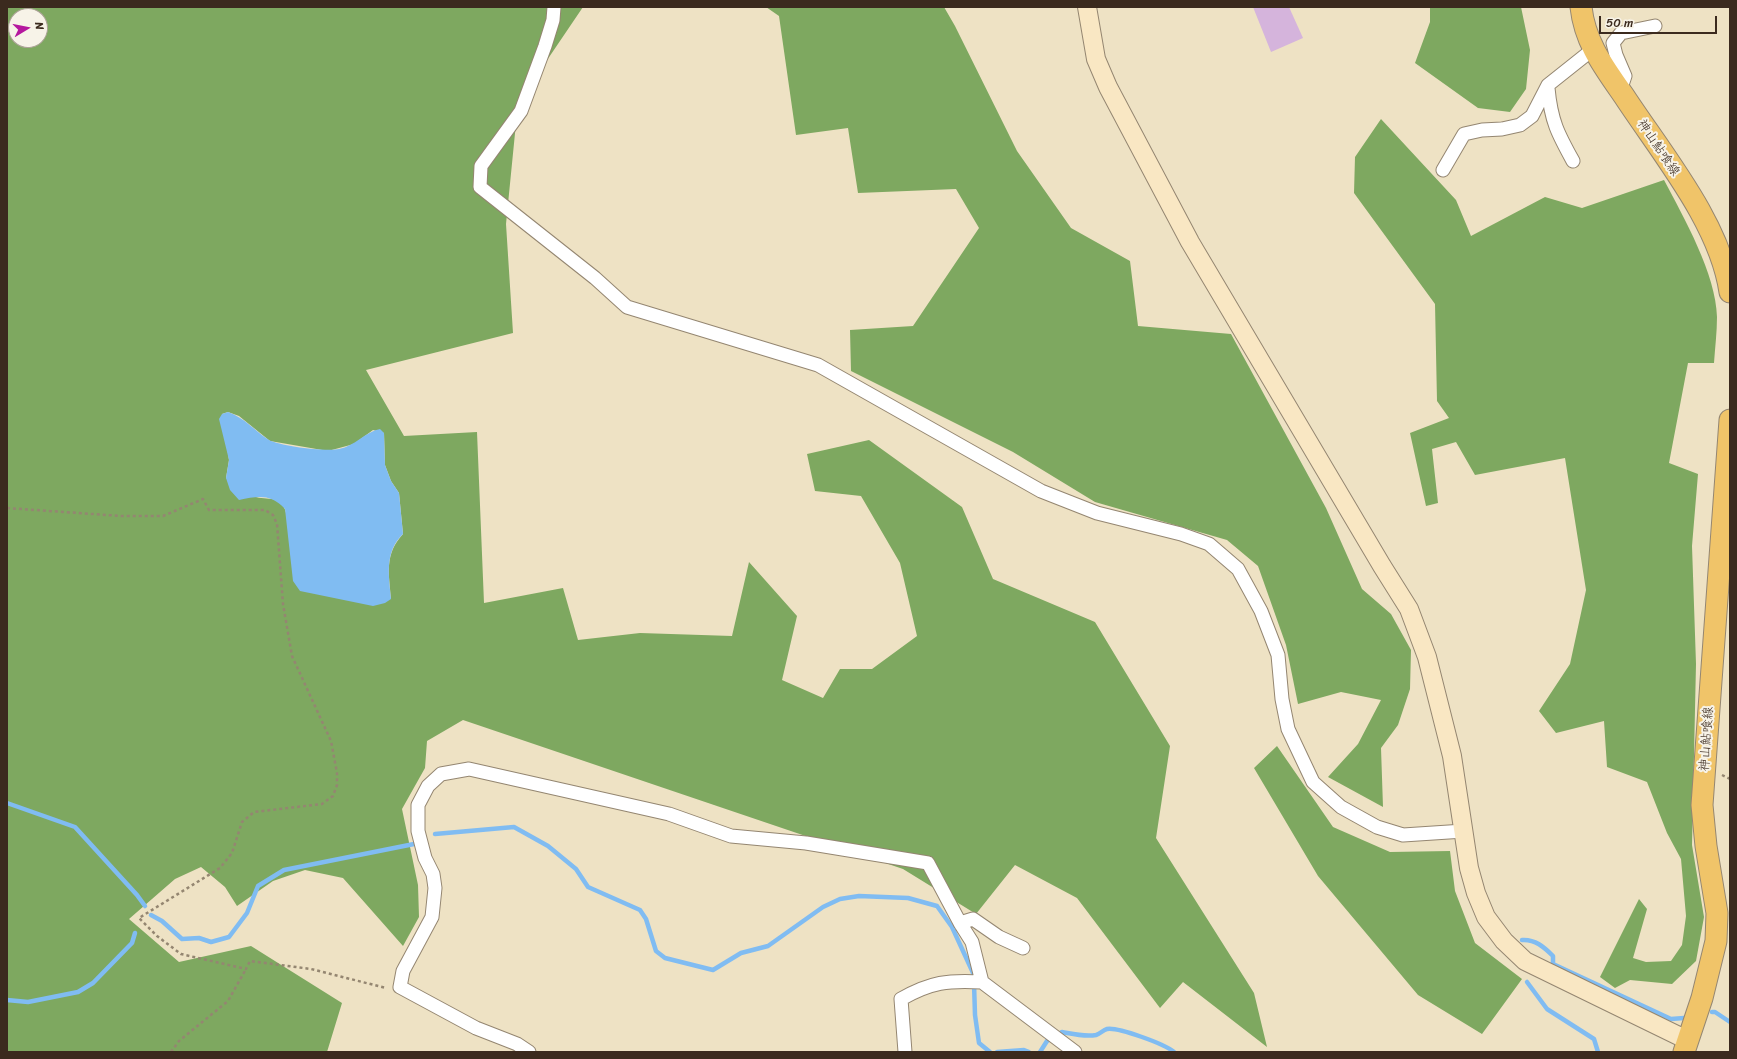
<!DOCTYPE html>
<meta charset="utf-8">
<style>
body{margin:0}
#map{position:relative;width:1737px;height:1059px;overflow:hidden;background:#eee2c4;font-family:Sriracha,sans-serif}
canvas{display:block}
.frame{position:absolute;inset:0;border:8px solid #3b2a1e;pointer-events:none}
.north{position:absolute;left:8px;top:8px;width:40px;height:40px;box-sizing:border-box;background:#f7f3e8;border:1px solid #aca397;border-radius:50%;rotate:80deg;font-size:11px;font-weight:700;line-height:16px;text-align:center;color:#3b2a1e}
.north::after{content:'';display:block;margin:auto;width:14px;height:18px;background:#b5179e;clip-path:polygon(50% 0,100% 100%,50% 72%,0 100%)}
.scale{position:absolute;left:1599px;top:16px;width:118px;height:18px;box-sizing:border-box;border:2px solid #3b2a1e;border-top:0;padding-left:5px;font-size:12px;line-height:14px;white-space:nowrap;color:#3b2a1e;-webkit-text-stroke:3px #f7f3e8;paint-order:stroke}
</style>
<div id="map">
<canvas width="1737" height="1059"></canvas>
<div class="frame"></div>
<div class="north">N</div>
<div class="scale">50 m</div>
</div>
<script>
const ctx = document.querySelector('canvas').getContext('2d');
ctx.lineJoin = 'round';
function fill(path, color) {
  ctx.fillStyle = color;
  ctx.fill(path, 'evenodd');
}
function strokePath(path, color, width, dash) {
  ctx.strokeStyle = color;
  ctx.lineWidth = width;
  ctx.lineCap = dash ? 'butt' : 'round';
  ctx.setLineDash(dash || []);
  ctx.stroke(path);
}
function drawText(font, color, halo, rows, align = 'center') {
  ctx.font = font + ' Sriracha,"Klee One",sans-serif';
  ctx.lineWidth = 4;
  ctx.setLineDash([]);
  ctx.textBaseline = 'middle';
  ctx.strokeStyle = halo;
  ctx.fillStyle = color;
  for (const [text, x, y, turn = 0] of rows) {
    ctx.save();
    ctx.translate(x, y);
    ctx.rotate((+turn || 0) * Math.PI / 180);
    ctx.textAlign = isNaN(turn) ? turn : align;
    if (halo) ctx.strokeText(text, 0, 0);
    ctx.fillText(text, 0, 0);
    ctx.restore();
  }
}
fill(new Path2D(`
 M7,7H583L518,103L506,224L513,333L366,370L404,436L477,432L484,603L563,588L578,640L640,633L732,636L749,562L797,616L782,680L823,698L840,669H872L917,636L900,563L861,496L815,491L807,454L869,440L962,507L993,579L1095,622L1170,746L1156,838L1254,993L1267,1047L1183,982L1160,1008L1077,898L1015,865L976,914L903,869L463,720L427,741L425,768L402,809L418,885L419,917L403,946L343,878L305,870L273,881L237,906L225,887L201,867L175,879L129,919L179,962L251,946L342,1003L327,1052H7ZM16,16H40V40H16ZM228,412L239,416L270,441L328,451L354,444L373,430L384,433L385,465L391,481L399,493L403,534C384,555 389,573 391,599L287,517C283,494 271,501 256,497C246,494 235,483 226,478L229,460L222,414Z
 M766,7H944L955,26L1017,151L1071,228L1130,261L1138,326L1231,334L1326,508L1362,589L1391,614L1411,650L1410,689L1398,725L1381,748L1383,807L1328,777L1358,744L1381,700L1341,692L1298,704L1286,645L1258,566L1227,540L1095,502L1013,452L851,371L850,330L913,326L979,228L956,189L858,193L848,128L796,135L779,16Z
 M1430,7H1521L1530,50L1526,89L1510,112L1478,108L1415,63L1430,22Z
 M1381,119L1456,200L1471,236L1545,197L1582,208L1664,180C1684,218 1716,274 1717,317C1717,332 1715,348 1714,363H1688L1669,463L1698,474L1692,546L1696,664L1692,845L1704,917L1696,961L1672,984L1630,980L1615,988L1600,977L1639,899L1647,909L1633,958L1646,962L1671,961L1682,945L1686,916L1681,859L1667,833L1647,782L1607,767L1604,721L1556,733L1539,711L1570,664L1586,590L1565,458L1475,475L1456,442L1432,449L1438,503L1426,506L1410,433L1449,418L1437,401L1435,304L1354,193L1355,157Z
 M1277,746L1333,827L1390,852L1450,851L1455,891L1475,943L1522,979L1482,1034L1418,995L1318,876L1254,768Z`), '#7ea860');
fill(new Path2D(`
 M228,412C245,418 255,431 269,440C280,446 326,452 339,449C355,446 365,432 380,429L384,433L385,465L391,481L399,493L403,534C384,552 389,576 391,599L385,603L373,606L300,591L293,581L285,509C271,494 259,496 239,500L230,490L226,478L229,460L219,419L222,414Z`), '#80bcf2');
strokePath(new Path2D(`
 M7,803L75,827L137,895L145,906
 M435,834L514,827L548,846L576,869L588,887L640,910L646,919L656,951L665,958L713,970L741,953L768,946L823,907L840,899L859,896L908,898L937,906L952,927L974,975
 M151,915L162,921L182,939L199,938L211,942L229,937L247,913L258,886L284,870L414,844
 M1522,940C1535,939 1544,947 1553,956V964L1671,1019L1684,1018
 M1527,982L1547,1009L1594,1039L1598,1052
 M974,983L975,1015L979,1043L990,1052
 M7,1000L28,1002L78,992L93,983L132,943L135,933
 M1712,1012H1715L1730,1022
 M997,1052L1024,1050L1029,1052
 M1040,1052L1047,1041L1062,1032C1073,1034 1084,1037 1096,1035C1100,1034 1103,1030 1107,1029C1118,1027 1165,1044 1174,1052`), '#80bcf2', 4.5);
fill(new Path2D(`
 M1253,7H1289L1303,38L1271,52Z`), '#d5b4dc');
const street = new Path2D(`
 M554,7L553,20L545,46L521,111L481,166L480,187L595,278L627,307L818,365L1041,491L1097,513L1181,534L1209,544L1238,569L1261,611L1278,655L1282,699L1288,729L1313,782L1341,807L1377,827L1403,835L1464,831
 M1548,88C1551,121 1558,134 1573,161
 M1620,91L1625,76L1616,55L1613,43L1621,33L1655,26
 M1443,170L1464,134L1482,130L1502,129L1520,125L1532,116L1548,85L1592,50
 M960,923L973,919L999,937L1023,948
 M529,1052L517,1044L476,1028L400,987L403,971L432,917L435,888L433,874L425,858L418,831V805L428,786L441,774L469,769L669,814L731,836L806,843L928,863L960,923L972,942L982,982L1075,1052
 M905,1052L901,999C931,982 948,980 982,982`);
const secondary = new Path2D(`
 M1087,7L1096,59L1108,87L1190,242L1382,566L1409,609L1427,657L1452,756L1469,868L1476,893L1486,917L1504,941L1525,961L1687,1040`);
const primary = new Path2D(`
 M1581,7C1585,43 1604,67 1624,96C1662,154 1720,223 1730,292
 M1684,1052L1702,998L1716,941L1717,913L1706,846L1702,805L1730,420`);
strokePath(street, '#948671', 15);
strokePath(secondary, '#948671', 20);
strokePath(primary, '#948671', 23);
strokePath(new Path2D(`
 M7,508L121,516H163L203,499L209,510H265L273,515L277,524L283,604L292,656L331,741L337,773V785L333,796L322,804L254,812L242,822L232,853L220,868L139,918L157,936L181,954L246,969L250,961L311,969L386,988
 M1722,775L1730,779
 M171,1052L179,1041L228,1001L246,969`), '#948671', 2.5, [3, 3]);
strokePath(street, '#fff', 13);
strokePath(secondary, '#f9e7c3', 18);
strokePath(primary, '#f0c469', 21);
drawText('13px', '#3b2a1e', '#f7f3e8', [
 ["神山鮎喰線",1658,148,56],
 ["神山鮎喰線",1707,739,-86]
]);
</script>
